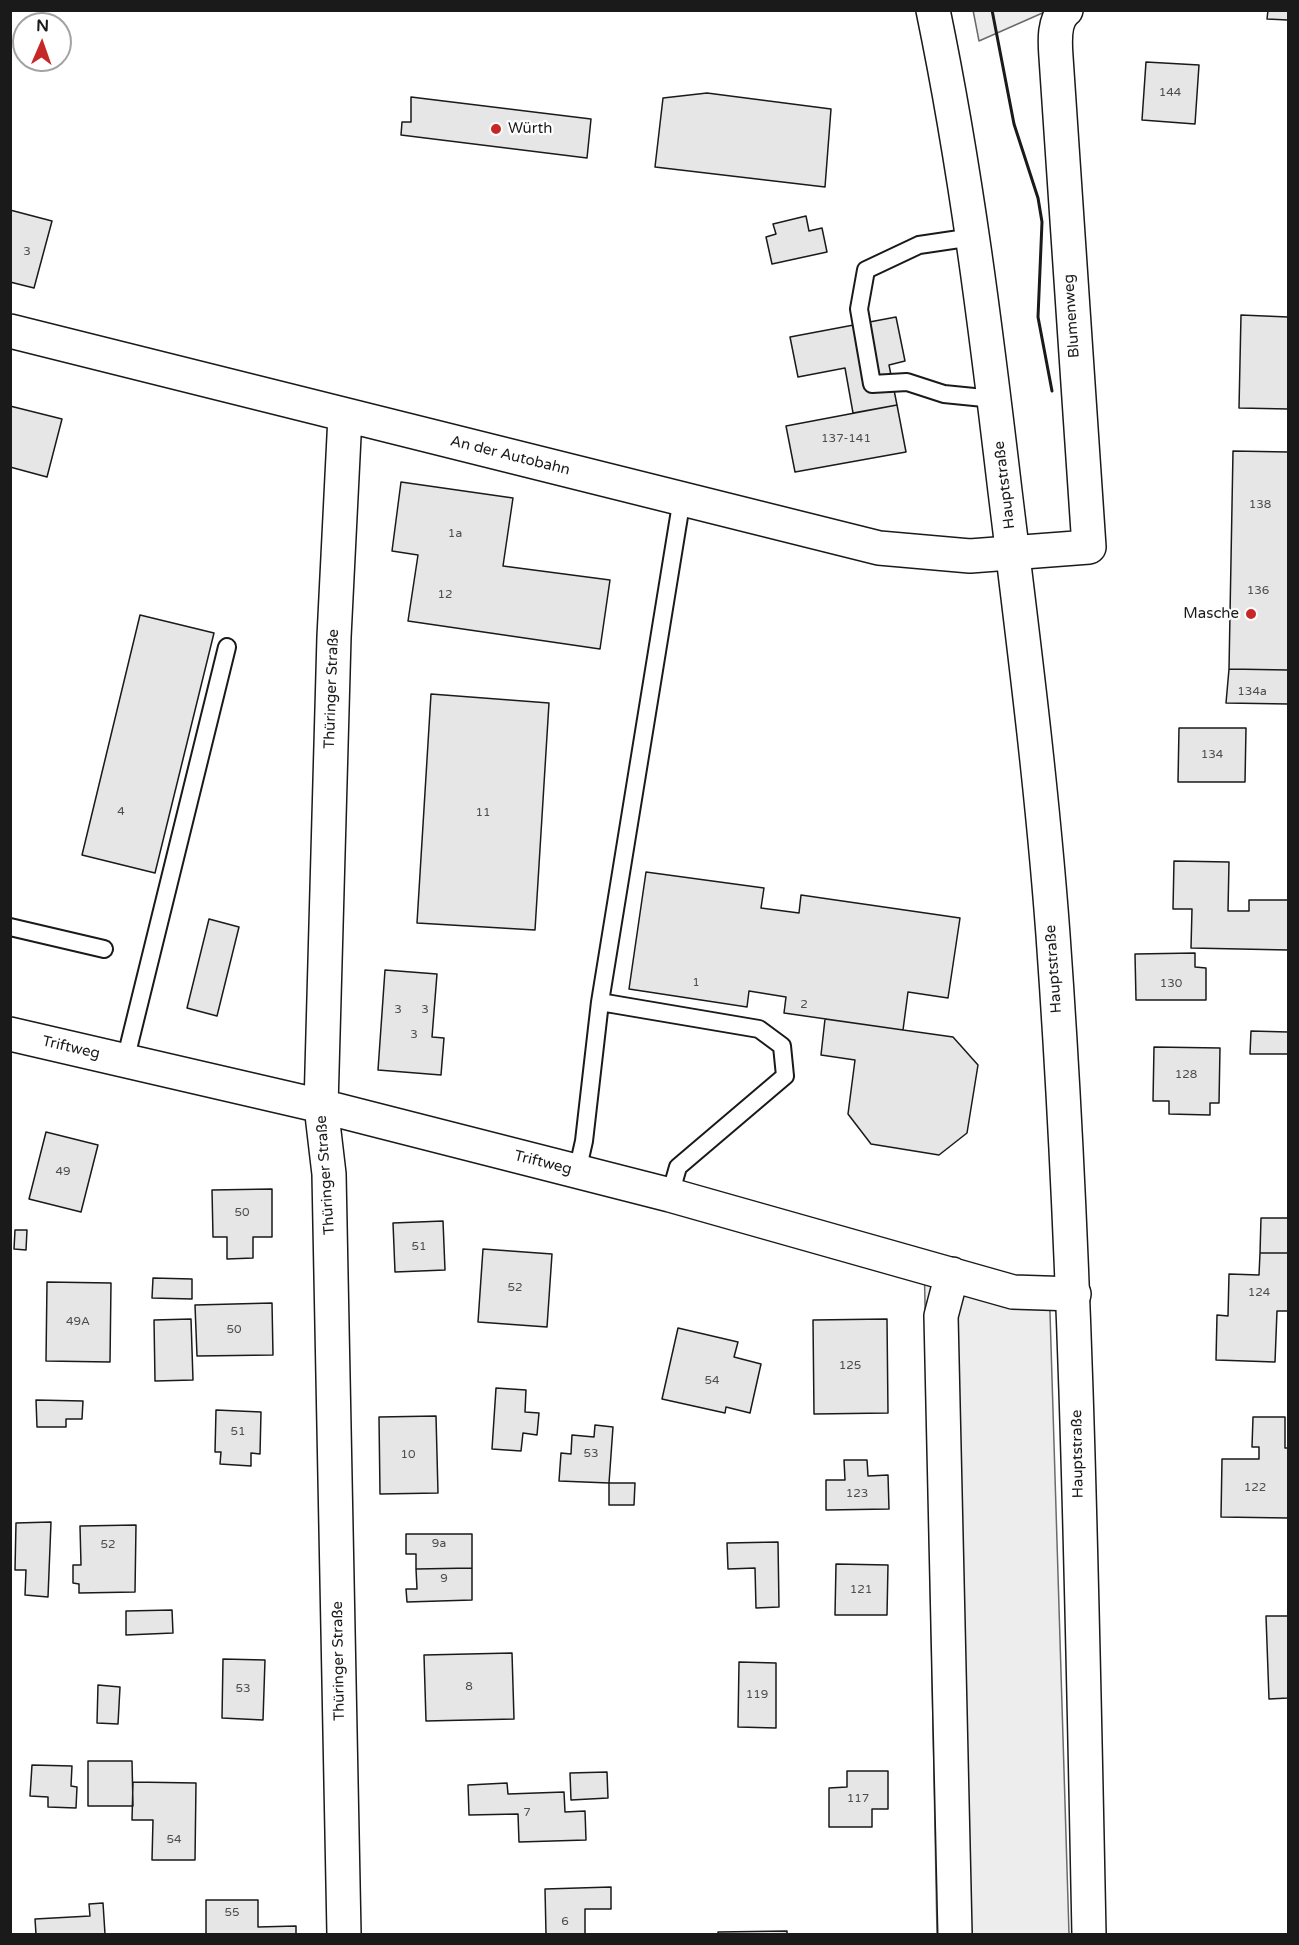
<!DOCTYPE html>
<meta charset="utf-8">
<style>
body{margin:0}
#map{position:relative;width:1299px;height:1945px;overflow:hidden;background:#fff;font-family:"Varela Round",sans-serif}
canvas{display:block}
.frame{position:absolute;inset:0;border:12px solid #1a1a1a;pointer-events:none}
.north{position:absolute;left:12px;top:12px;width:60px;height:60px;box-sizing:border-box;background:#fff;border:2px solid #a3a3a3;border-radius:50%;rotate:2deg;font-size:16px;font-weight:700;line-height:24px;text-align:center;color:#1a1a1a}
.north::after{content:'';display:block;margin:auto;width:21px;height:27px;background:#c62828;clip-path:polygon(50% 0,100% 100%,50% 72%,0 100%)}
</style>
<div id="map">
<canvas width="1299" height="1945"></canvas>
<div class="frame"></div>
<div class="north">N</div>
</div>
<script>
const ctx = document.querySelector('canvas').getContext('2d');
ctx.lineJoin = 'round';
function fill(path, color) {
  ctx.fillStyle = color;
  ctx.fill(path, 'evenodd');
}
function strokePath(path, color, width, dash) {
  ctx.strokeStyle = color;
  ctx.lineWidth = width;
  ctx.lineCap = dash ? 'butt' : 'round';
  ctx.setLineDash(dash || []);
  ctx.stroke(path);
}
function drawText(font, color, halo, rows, align = 'center') {
  ctx.font = font + ' "Varela Round",sans-serif';
  ctx.lineWidth = 4.5;
  ctx.setLineDash([]);
  ctx.textBaseline = 'middle';
  ctx.strokeStyle = halo;
  ctx.fillStyle = color;
  for (const [text, x, y, turn = 0] of rows) {
    ctx.save();
    ctx.translate(x, y);
    ctx.rotate((+turn || 0) * Math.PI / 180);
    ctx.textAlign = isNaN(turn) ? turn : align;
    if (halo) ctx.strokeText(text, 0, 0);
    ctx.fillText(text, 0, 0);
    ctx.restore();
  }
}
const built = new Path2D(`
 M973,10L1047,11L979,41Z
 M924,1252L1013,1278L1049,1280L1069,1934H937Z`);
fill(built, '#ededed');
strokePath(built, '#6a6a6a', 1.5);
const building = new Path2D(`
 M1268,10H1288V20L1267,19Z
 M1146,62L1199,65L1195,124L1142,120Z
 M707,93L831,109L825,187L655,167L663,98Z
 M411,97L591,119L587,158L401,135L402,122H411Z
 M10,210L52,221L34,288L10,282Z
 M806,216L809,231L822,228L827,252L772,264L766,237L776,234L773,224Z
 M1241,315L1288,317V409L1239,408Z
 M896,317L905,361L889,365L897,405L853,413L845,368L798,377L790,337Z
 M897,405L906,452L795,472L786,426Z
 M10,406L62,419L47,477L10,467Z
 M1233,451L1288,452V670L1229,669Z
 M401,482L513,498L503,566L610,580L600,649L408,621L418,555L392,551Z
 M140,615L214,633L155,873L82,855Z
 M1229,669L1288,670V704L1226,703Z
 M431,694L549,703L535,930L417,923Z
 M1179,728H1246L1245,782H1178Z
 M1174,861L1229,862L1228,911H1249V900H1288V950L1191,948L1192,909H1173Z
 M646,872L764,888L761,908L799,913L801,895L960,918L948,998L908,992L903,1030L784,1013L786,997L749,991L747,1007L629,989Z
 M209,919L239,927L217,1016L187,1008Z
 M1195,953V967L1206,968V1000H1136L1135,954Z
 M385,970L437,974L432,1037L444,1038L441,1075L378,1070Z
 M825,1019L953,1037L978,1065L967,1133L939,1155L871,1144L848,1114L855,1060L821,1055Z
 M1251,1031L1288,1032V1054H1250Z
 M1154,1047L1220,1048L1219,1103H1210V1115L1169,1114V1101H1153Z
 M46,1132L98,1145L81,1212L29,1199Z
 M272,1189V1237H253V1258L227,1259V1237H213L212,1190Z
 M1261,1218H1288V1253H1260Z
 M443,1221L445,1270L395,1272L393,1223Z
 M15,1230H27L26,1250L14,1249Z
 M483,1249L552,1254L547,1327L478,1322Z
 M1260,1253H1288V1311H1277L1275,1362L1216,1360L1217,1315L1228,1316L1229,1274L1259,1275Z
 M153,1278L192,1279V1299L152,1298Z
 M47,1282L111,1283L110,1362L46,1361Z
 M272,1303L273,1355L197,1356L195,1305Z
 M191,1319L193,1380L155,1381L154,1320Z
 M887,1319L888,1413L814,1414L813,1320Z
 M678,1328L738,1342L734,1357L761,1364L750,1413L726,1407L725,1413L662,1399Z
 M496,1388L526,1390L525,1412L539,1413L537,1435L523,1433L521,1451L492,1449Z
 M36,1400L83,1401L82,1419H66V1427H37Z
 M216,1410L261,1412L260,1454L251,1453V1466L220,1464L221,1452H215Z
 M436,1416L438,1493L380,1494L379,1417Z
 M1253,1417H1285V1448H1288V1518L1221,1517L1222,1459H1259V1447H1252Z
 M595,1425L613,1427L609,1483L559,1481L561,1453L571,1454L572,1435L594,1437Z
 M844,1460H867L868,1476L888,1475L889,1509L826,1510V1480H845Z
 M609,1483H635L634,1505H609Z
 M51,1522L48,1597L25,1595L26,1570H15L16,1523Z
 M136,1525L135,1592L79,1593V1584L73,1583V1565H81L80,1526Z
 M406,1534H472V1568L416,1569V1554H406Z
 M778,1542L779,1607L756,1608L755,1568L728,1569L727,1543Z
 M836,1564L888,1565L887,1615H835Z
 M472,1568V1600L407,1602L406,1589H417L416,1569Z
 M172,1610L173,1633L126,1635V1611Z
 M1266,1616H1288V1698L1269,1699Z
 M512,1653L514,1719L426,1721L424,1655Z
 M223,1659L265,1660L263,1720L222,1718Z
 M739,1662L776,1663V1728L738,1727Z
 M98,1685L120,1687L118,1724L97,1723Z
 M88,1761H132L133,1806H88Z
 M32,1765L72,1766L71,1786L77,1787L76,1808L48,1807V1797L30,1796Z
 M847,1771H888V1809H872V1827H829V1788L847,1787Z
 M607,1772L608,1798L571,1800L570,1773Z
 M133,1782L196,1783L195,1860H152L153,1820H132Z
 M507,1783L508,1794L564,1792L565,1812L585,1811L586,1840L519,1842L518,1814L469,1815L468,1785Z
 M611,1887V1909H585V1934H546L545,1889Z
 M206,1900H258V1927L296,1926V1934H206Z
 M103,1903L105,1934H36L35,1919L90,1916L89,1904Z
 M787,1931V1934H718V1932Z`);
fill(building, '#e6e6e6');
strokePath(building, '#1a1a1a', 1.5);
const lane = new Path2D(`
 M973,237L919,245L866,270L859,309L872,384L907,382L944,394L994,399
 M10,927L104,949
 M125,1061L227,647
 M577,1172L584,1141L600,1002
 M670,1195L678,1167L785,1076L782,1046L759,1029L600,1002L682,498`);
const street = new Path2D(`
 M10,331L879,548L970,556L1089,547L1056,57C1055,43 1053,20 1066,10
 M10,1034L321,1106L670,1195L1013,1292L1074,1294
 M952,1274L941,1316L955,1934
 M344,1934L329,1174L321,1106L334,637L345,416`);
const primary = new Path2D(`
 M933,10C966,169 986,330 1005,491C1023,638 1042,786 1053,935C1077,1268 1082,1601 1089,1934`);
strokePath(lane, '#1a1a1a', 20);
strokePath(street, '#1a1a1a', 36);
strokePath(primary, '#1a1a1a', 36);
strokePath(lane, '#fff', 16);
strokePath(street, '#fff', 33);
strokePath(primary, '#fff', 33);
strokePath(new Path2D(`
 M992,10L1014,124L1038,198L1042,222L1038,317L1052,391`), '#1a1a1a', 3);
for (const [x, y, r, color] of [
 [496,129,6,"#c62828"],
 [1251,614,6,"#c62828"]
]) {
  const dot = new Path2D();
  dot.arc(x, y, r, 0, 2 * Math.PI);
  ctx.fillStyle = color;
  ctx.fill(dot);
  strokePath(dot, '#fff', 2);
}
drawText('12px', '#4d4d4d', null, [
 ["144",1170,93],
 ["3",27,252],
 ["137-141",846,439],
 ["138",1260,505],
 ["1a",455,534],
 ["136",1258,591],
 ["12",445,595],
 ["134a",1252,692],
 ["134",1212,755],
 ["4",121,812],
 ["11",483,813],
 ["1",696,983],
 ["130",1171,984],
 ["2",804,1005],
 ["3",398,1010],
 ["3",425,1010],
 ["3",414,1035],
 ["128",1186,1075],
 ["49",63,1172],
 ["50",242,1213],
 ["51",419,1247],
 ["52",515,1288],
 ["124",1259,1293],
 ["49A",78,1322],
 ["50",234,1330],
 ["125",850,1366],
 ["54",712,1381],
 ["51",238,1432],
 ["53",591,1454],
 ["10",408,1455],
 ["122",1255,1488],
 ["123",857,1494],
 ["9a",439,1544],
 ["52",108,1545],
 ["9",444,1579],
 ["121",861,1590],
 ["8",469,1687],
 ["53",243,1689],
 ["119",757,1695],
 ["117",858,1799],
 ["7",527,1813],
 ["54",174,1840],
 ["55",232,1913],
 ["6",565,1922]
]);
drawText('15px', '#1a1a1a', '#fff', [
 ["Würth",508,129],
 ["Masche",1239,614,"right"]
], 'left');
drawText('15px', '#1a1a1a', '#fff', [
 ["Blumenweg",1072,316,-94],
 ["An der Autobahn",510,456,14],
 ["Hauptstraße",1005,485,-97],
 ["Thüringer Straße",332,689,-88],
 ["Hauptstraße",1054,969,-94],
 ["Triftweg",71,1048,13],
 ["Triftweg",543,1163,14],
 ["Thüringer Straße",326,1175,-94],
 ["Hauptstraße",1078,1454,-91],
 ["Thüringer Straße",339,1661,-91]
]);
</script>
